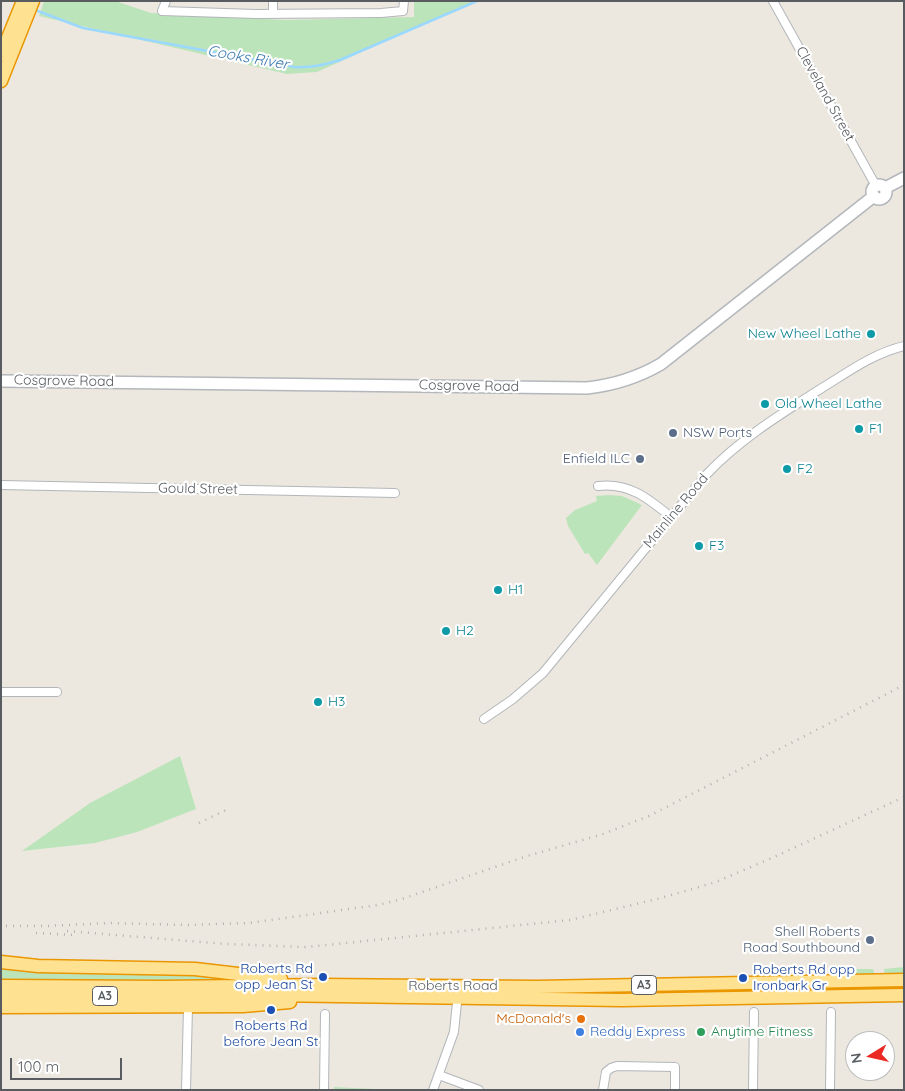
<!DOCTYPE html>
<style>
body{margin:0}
#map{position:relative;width:905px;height:1091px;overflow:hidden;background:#ece8df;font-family:Quicksand,sans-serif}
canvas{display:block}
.frame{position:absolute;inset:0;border:2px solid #585c60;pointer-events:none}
.north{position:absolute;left:845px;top:1031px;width:50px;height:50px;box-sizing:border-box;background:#fff;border:1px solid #bcbebf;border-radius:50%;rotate:261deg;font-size:14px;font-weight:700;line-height:20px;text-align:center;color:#585c60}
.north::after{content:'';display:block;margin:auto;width:18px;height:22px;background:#ec2a24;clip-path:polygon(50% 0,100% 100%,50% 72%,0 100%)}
.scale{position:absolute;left:10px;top:1058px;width:112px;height:22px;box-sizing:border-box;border:2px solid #585c60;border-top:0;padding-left:6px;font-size:15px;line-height:18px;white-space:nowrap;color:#585c60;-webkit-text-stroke:4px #fff;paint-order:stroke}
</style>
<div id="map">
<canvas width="905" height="1091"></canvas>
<div class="frame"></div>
<div class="north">N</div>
<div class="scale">100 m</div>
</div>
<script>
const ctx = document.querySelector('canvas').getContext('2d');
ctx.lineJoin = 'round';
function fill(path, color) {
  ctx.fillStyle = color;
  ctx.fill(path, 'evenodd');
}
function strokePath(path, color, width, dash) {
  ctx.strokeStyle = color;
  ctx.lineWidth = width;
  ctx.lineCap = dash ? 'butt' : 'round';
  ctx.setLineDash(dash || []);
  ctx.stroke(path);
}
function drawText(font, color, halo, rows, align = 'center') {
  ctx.font = font + ' Quicksand,sans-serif';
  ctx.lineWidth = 4.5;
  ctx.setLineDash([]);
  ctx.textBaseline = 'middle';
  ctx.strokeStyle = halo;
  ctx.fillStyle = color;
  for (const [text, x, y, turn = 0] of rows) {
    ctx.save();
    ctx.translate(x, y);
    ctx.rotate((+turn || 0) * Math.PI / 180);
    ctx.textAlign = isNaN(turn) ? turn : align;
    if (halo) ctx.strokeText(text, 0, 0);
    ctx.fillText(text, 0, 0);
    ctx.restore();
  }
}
fill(new Path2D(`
 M44,1H115L151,13L285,20L414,17V1H475L317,72L287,74L39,16Z
 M610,495L622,496L642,505L597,565L588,553L585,554L568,526L566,518L575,510L597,501L596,496Z
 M180,756L196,809L137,832L95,843L22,851L90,803Z
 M843,966L851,969H873L875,975L838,976Z
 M1,967L174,972L251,980H1Z
 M904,967V975H885L884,969Z
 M837,987H846L847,991L619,995L543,994V992Z
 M334,1087L395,1090H334Z`), '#bce4ba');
strokePath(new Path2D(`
 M35,10L83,28L294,67C311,68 325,65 340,60L477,1`), '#9bd8ff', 2.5);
const minor = new Path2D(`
 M166,1L162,11L256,14L381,13L403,11L404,1
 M773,1L876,186
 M273,14V1
 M1,485L395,493
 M598,486C629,482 649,499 671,517
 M1,692H57
 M484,719L513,699L543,673L706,475C740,439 781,414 822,388C848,372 874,353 904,346
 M439,1075L479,1090
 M186,1090L188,1007
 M324,1090L325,1014
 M433,1090L454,1032L458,993
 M603,1090L606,1072L611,1068L617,1066L675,1067V1090
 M753,1090L754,1012
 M830,1090L831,1012`);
const secondary = new Path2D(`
 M872 192a7 7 0 1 1 14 0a7 7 0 1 1-14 0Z
 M885,188L904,178
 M1,381L587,388C614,385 637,378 661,364L874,196`);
const trunk = new Path2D(`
 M1,55L23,1
 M1,81L33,1
 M1,962L38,966L195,969L281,979
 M1,986L163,987L320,985L537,987L904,980
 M1,996L268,995L622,1000L904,995
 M1,1007L243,1006L290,1002`);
strokePath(minor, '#b2b6ba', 10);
strokePath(secondary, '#b3b7bc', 14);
strokePath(trunk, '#ea9600', 15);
strokePath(minor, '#fff', 8);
strokePath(secondary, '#fff', 11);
strokePath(trunk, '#ffe291', 12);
strokePath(new Path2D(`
 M199,823L228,809
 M6,926H47L109,923L187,925L249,923L378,905L402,899L524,857L603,834L649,816L904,685
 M67,931L226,944L307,947L570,920L661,898L716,882L774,857L904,797
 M36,933L74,935`), '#b1b2b2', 2.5, [1, 6]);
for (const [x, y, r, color] of [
 [871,334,5,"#0f9aa8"],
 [765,404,5,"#0f9aa8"],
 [859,429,5,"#0f9aa8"],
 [673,433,5,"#5c6f8a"],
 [640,459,5,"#5c6f8a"],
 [787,469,5,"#0f9aa8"],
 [699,546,5,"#0f9aa8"],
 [498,590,5,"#0f9aa8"],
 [446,631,5,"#0f9aa8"],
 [318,702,5,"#0f9aa8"],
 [870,940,5,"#5c6f8a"],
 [323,977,5,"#1a4fb4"],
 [743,978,5,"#1a4fb4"],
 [271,1010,5,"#1a4fb4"],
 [581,1019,5,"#e8710a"],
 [580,1032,5,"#3f7fe0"],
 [701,1032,5,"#2e9e5b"]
]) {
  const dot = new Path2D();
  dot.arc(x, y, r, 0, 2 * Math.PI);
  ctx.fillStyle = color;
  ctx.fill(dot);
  strokePath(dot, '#fff', 2);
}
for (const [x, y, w] of [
 [644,985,25],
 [105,996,25]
]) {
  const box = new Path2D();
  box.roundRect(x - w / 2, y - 9.5, w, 19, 4);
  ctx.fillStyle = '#fff';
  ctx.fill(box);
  strokePath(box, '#585c60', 1);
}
drawText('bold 12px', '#585c60', null, [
 ["A3",644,985],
 ["A3",105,996]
]);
drawText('14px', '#585c60', '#fff', [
 ["Cleveland Street",825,94,61],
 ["Cosgrove Road",64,381,1],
 ["Cosgrove Road",469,386,1],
 ["Gould Street",198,489,1],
 ["Mainline Road",676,511,-50],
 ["Roberts Road",453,986]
]);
drawText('14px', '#0d838f', '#fff', [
 ["New Wheel Lathe",861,334,"right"],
 ["Old Wheel Lathe",775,404],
 ["F1",869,429],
 ["F2",797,469],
 ["F3",709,546],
 ["H1",508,590],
 ["H2",456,631],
 ["H3",328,702]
], 'left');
drawText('14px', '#4e5e75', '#fff', [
 ["NSW Ports",683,433,"left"],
 ["Enfield ILC",630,459],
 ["Shell Roberts",860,932],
 ["Road Southbound",860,948]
], 'right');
drawText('14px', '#164399', '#fff', [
 ["Roberts Rd",313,969],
 ["opp Jean St",313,985],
 ["Roberts Rd opp",753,970,"left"],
 ["Ironbark Gr",753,986,"left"],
 ["Roberts Rd",271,1026,"center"],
 ["before Jean St",271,1042,"center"]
], 'right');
drawText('14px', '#c56008', '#fff', [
 ["McDonald's",571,1019]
], 'right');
drawText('14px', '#366cbe', '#fff', [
 ["Reddy Express",590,1032]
], 'left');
drawText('14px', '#27864d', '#fff', [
 ["Anytime Fitness",711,1032]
], 'left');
drawText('italic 15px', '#3979b2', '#fff', [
 ["Cooks River",248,58,10]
]);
</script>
